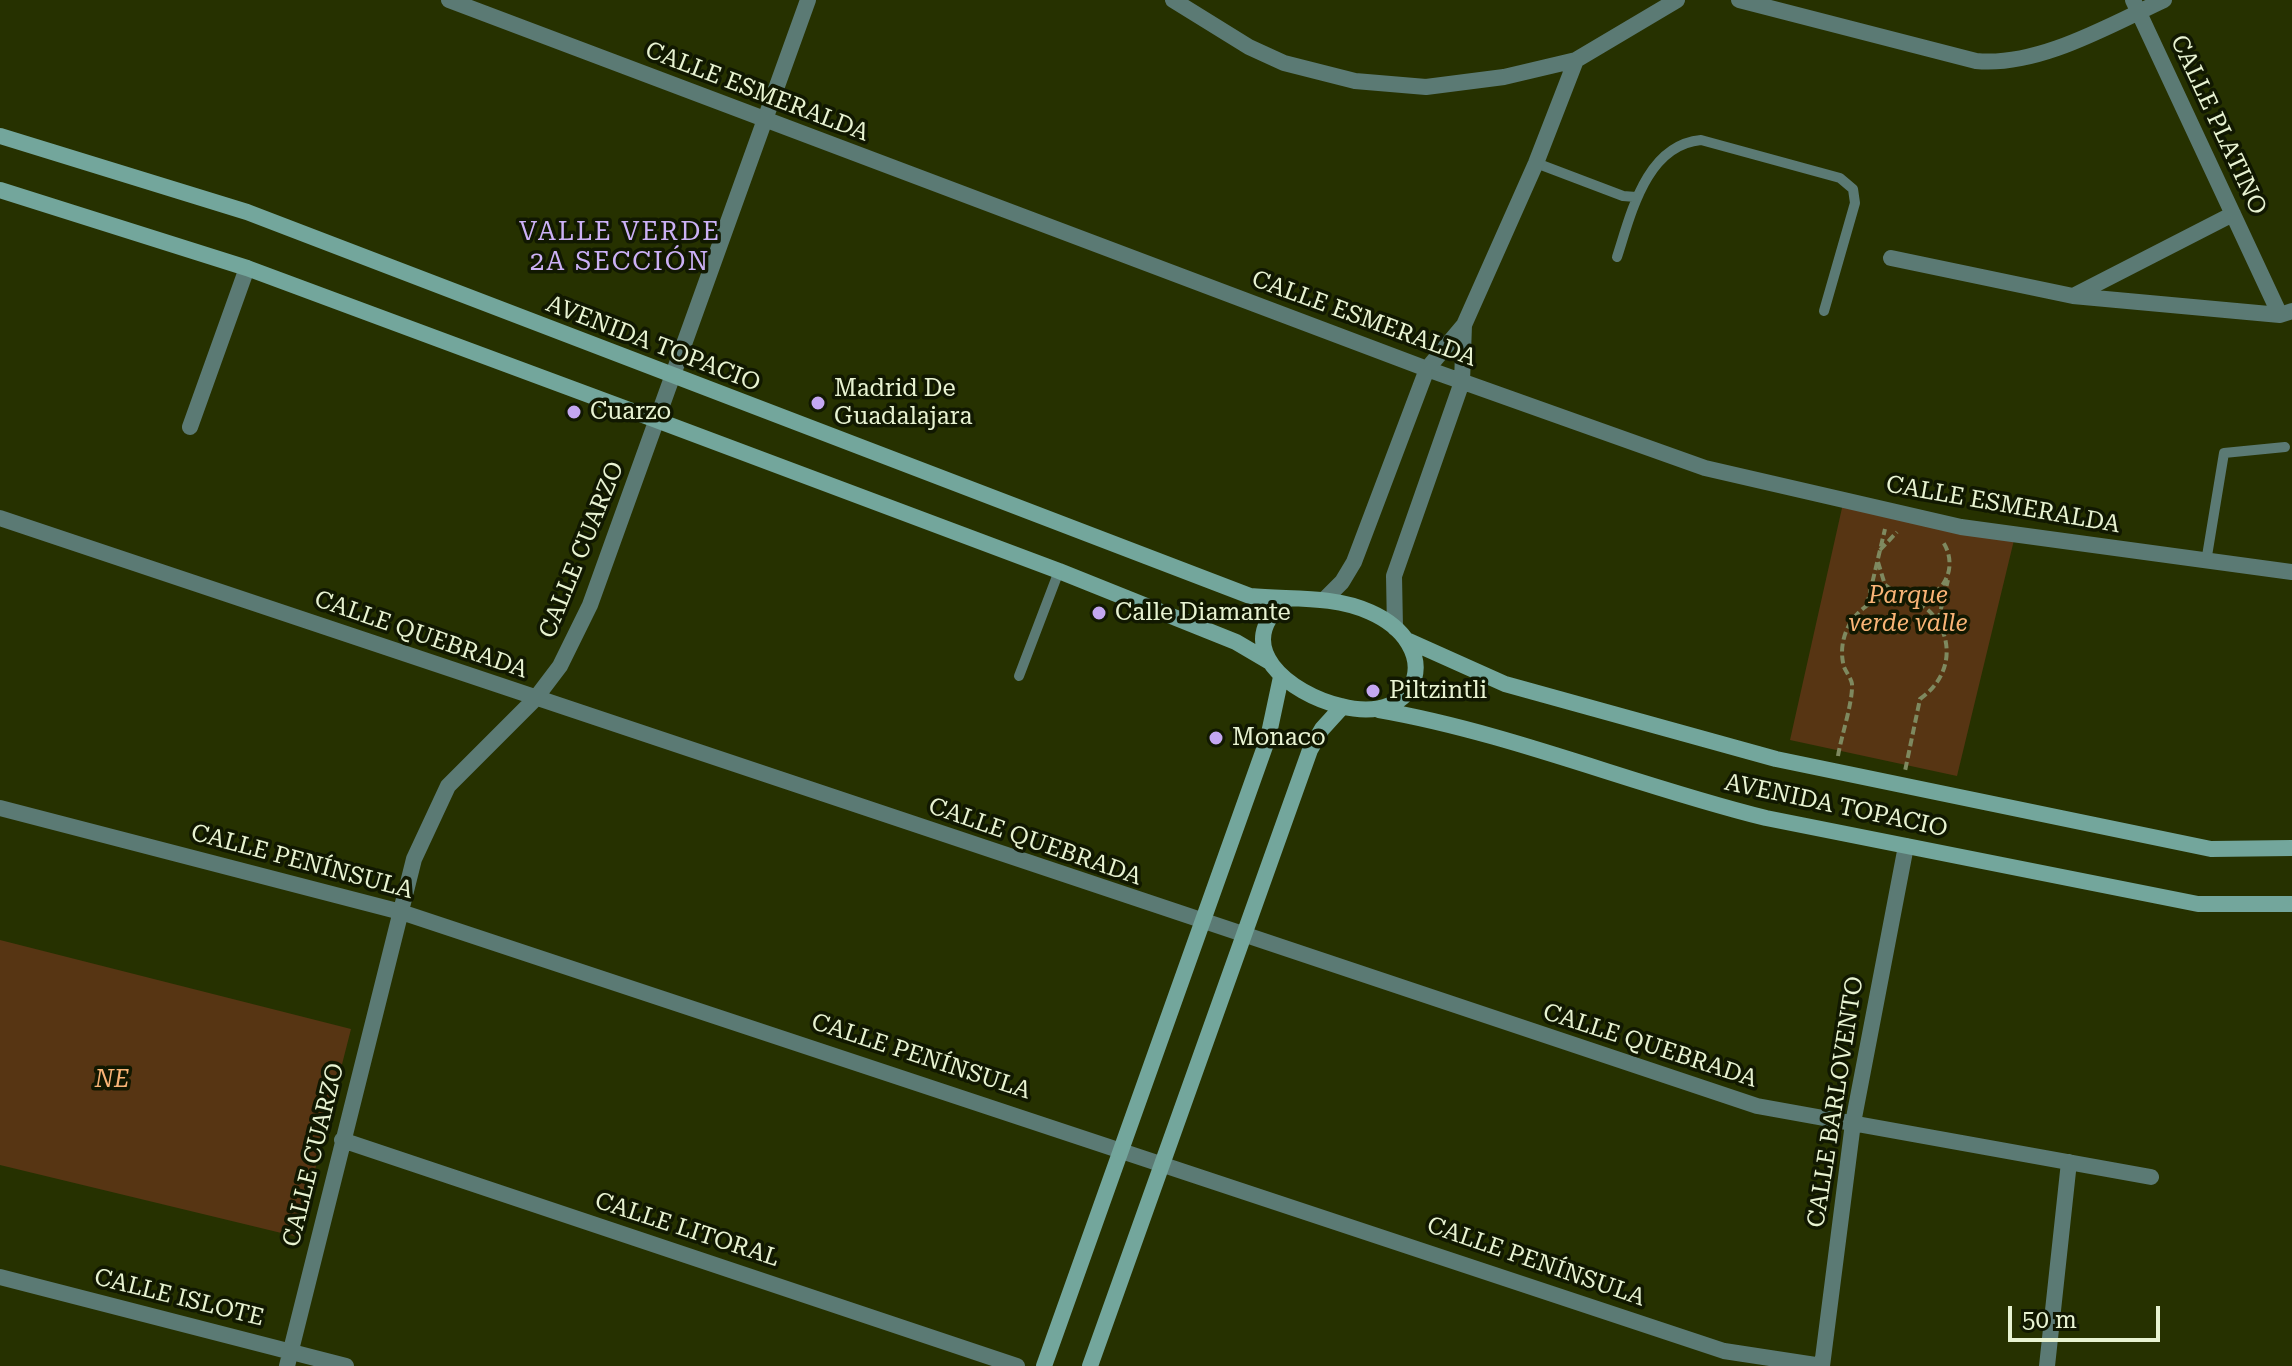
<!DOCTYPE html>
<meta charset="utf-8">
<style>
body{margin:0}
#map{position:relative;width:2292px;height:1366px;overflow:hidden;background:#263100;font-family:"Roboto Serif",serif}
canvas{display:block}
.scale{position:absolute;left:2008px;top:1306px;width:152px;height:36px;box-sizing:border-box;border:4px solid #e8f3d2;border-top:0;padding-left:10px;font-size:24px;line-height:28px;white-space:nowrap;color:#e8f3d2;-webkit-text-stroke:6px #111801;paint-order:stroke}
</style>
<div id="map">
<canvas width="2292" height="1366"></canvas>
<div class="scale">50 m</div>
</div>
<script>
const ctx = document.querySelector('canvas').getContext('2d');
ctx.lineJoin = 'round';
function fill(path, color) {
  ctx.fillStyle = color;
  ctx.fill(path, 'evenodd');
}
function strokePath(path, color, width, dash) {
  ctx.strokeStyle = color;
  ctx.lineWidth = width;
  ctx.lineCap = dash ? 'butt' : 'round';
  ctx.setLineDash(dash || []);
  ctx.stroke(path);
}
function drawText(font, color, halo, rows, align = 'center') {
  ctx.font = font + ' "Roboto Serif",serif';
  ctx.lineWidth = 7;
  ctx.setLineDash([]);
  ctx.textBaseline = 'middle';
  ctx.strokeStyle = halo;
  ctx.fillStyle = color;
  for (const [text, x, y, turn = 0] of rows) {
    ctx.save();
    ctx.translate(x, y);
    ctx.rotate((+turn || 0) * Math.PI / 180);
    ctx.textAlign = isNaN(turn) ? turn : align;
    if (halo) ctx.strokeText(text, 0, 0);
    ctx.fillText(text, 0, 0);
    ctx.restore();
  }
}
fill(new Path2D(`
 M1844,499L2014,540L1957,776L1790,740Z
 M0,940L351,1029L298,1237L0,1165Z`), '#573513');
strokePath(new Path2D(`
 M1880,550L1897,532
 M1878,562L1885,585L1902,597
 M1911,599C1942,601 1960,568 1943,542
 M1867,605L1885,529
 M1938,621L1948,580
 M1838,756C1841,737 1853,702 1852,684C1851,678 1846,672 1844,667C1838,645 1846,621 1865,607C1922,567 1983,654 1920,699L1905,771`), '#7e895f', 4, [8, 4]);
strokePath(new Path2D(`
 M1536,163L1623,196L1636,197
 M1617,257C1631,214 1646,145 1701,140L1840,178L1853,189L1855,203L1824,311
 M2206,562L2224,453L2285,447
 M1019,676L1059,571`), '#5b7a74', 10);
strokePath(new Path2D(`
 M449,0L1427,369L1705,468L1961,527L2292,572
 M1173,0L1249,47L1284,63L1355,81L1426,87L1504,77L1576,60L1677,0
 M1739,0L1976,61C2038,67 2108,26 2164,0
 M2133,0L2280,315
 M1891,258L2073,296L2280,315L2292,311
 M2075,295L2233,214
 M190,427L247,268
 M0,518L1757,1106L2151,1177
 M1324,600L1342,582L1354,562L1427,369L1464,325L1536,163L1576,60
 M1395,628L1394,576L1462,382L1464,325
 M0,808L401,912L1724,1351L1822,1366
 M342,1140L1017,1366
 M0,1277L346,1366
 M287,1366L414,859L448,786L535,699L560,666L590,605L808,0
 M1822,1366L1853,1123L1906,846
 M2047,1366L2069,1162`), '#5b7a74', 16);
strokePath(new Path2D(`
 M0,136L247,212L1250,596C1290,600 1333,595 1370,612C1445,645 1422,727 1341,706C1290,694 1228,646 1287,600
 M0,190L247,268L659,421L1059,571L1236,642L1270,662
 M1409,641L1505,684L1776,759L2211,849L2292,848
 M1379,710C1511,733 1636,786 1766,818L2198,904H2292
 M1044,1366L1268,738L1281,677
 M1090,1366L1310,750L1322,729L1342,707`), '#73a69c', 16);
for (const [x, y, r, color] of [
 [818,403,8,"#c4a7f1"],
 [574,412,8,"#c4a7f1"],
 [1099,613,8,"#c4a7f1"],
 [1373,691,8,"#c4a7f1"],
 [1216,738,8,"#c4a7f1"]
]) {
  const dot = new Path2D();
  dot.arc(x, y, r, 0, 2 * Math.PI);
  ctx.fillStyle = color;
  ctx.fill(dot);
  strokePath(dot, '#111801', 3);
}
drawText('24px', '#e8f3d2', '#111801', [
 ["CALLE ESMERALDA",757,92,21],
 ["CALLE PLATINO",2218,125,65],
 ["CALLE ESMERALDA",1364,319,20],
 ["AVENIDA TOPACIO",653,344,21],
 ["CALLE ESMERALDA",2003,505,10],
 ["CALLE CUARZO",582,550,-68],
 ["CALLE QUEBRADA",421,635,19],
 ["AVENIDA TOPACIO",1836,806,12],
 ["CALLE QUEBRADA",1035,842,19],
 ["CALLE PENÍNSULA",302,862,15],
 ["CALLE QUEBRADA",1650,1046,18],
 ["CALLE PENÍNSULA",921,1057,18],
 ["CALLE BARLOVENTO",1836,1102,-81],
 ["CALLE CUARZO",314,1155,-76],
 ["CALLE LITORAL",687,1230,18],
 ["CALLE PENÍNSULA",1536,1262,19],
 ["CALLE ISLOTE",179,1298,14]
]);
drawText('24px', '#e8f3d2', '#111801', [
 ["Madrid De",834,389],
 ["Guadalajara",834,417],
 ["Cuarzo",590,412],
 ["Calle Diamante",1115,613],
 ["Piltzintli",1389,691],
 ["Monaco",1232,738]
], 'left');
drawText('italic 24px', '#f9b476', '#111801', [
 ["Parque",1908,596],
 ["verde valle",1908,624],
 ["NE",112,1080]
]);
ctx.letterSpacing = '2px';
drawText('26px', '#ccb1f6', '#111801', [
 ["VALLE VERDE",620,232],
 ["2A SECCIÓN",620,262]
]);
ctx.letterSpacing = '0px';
</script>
